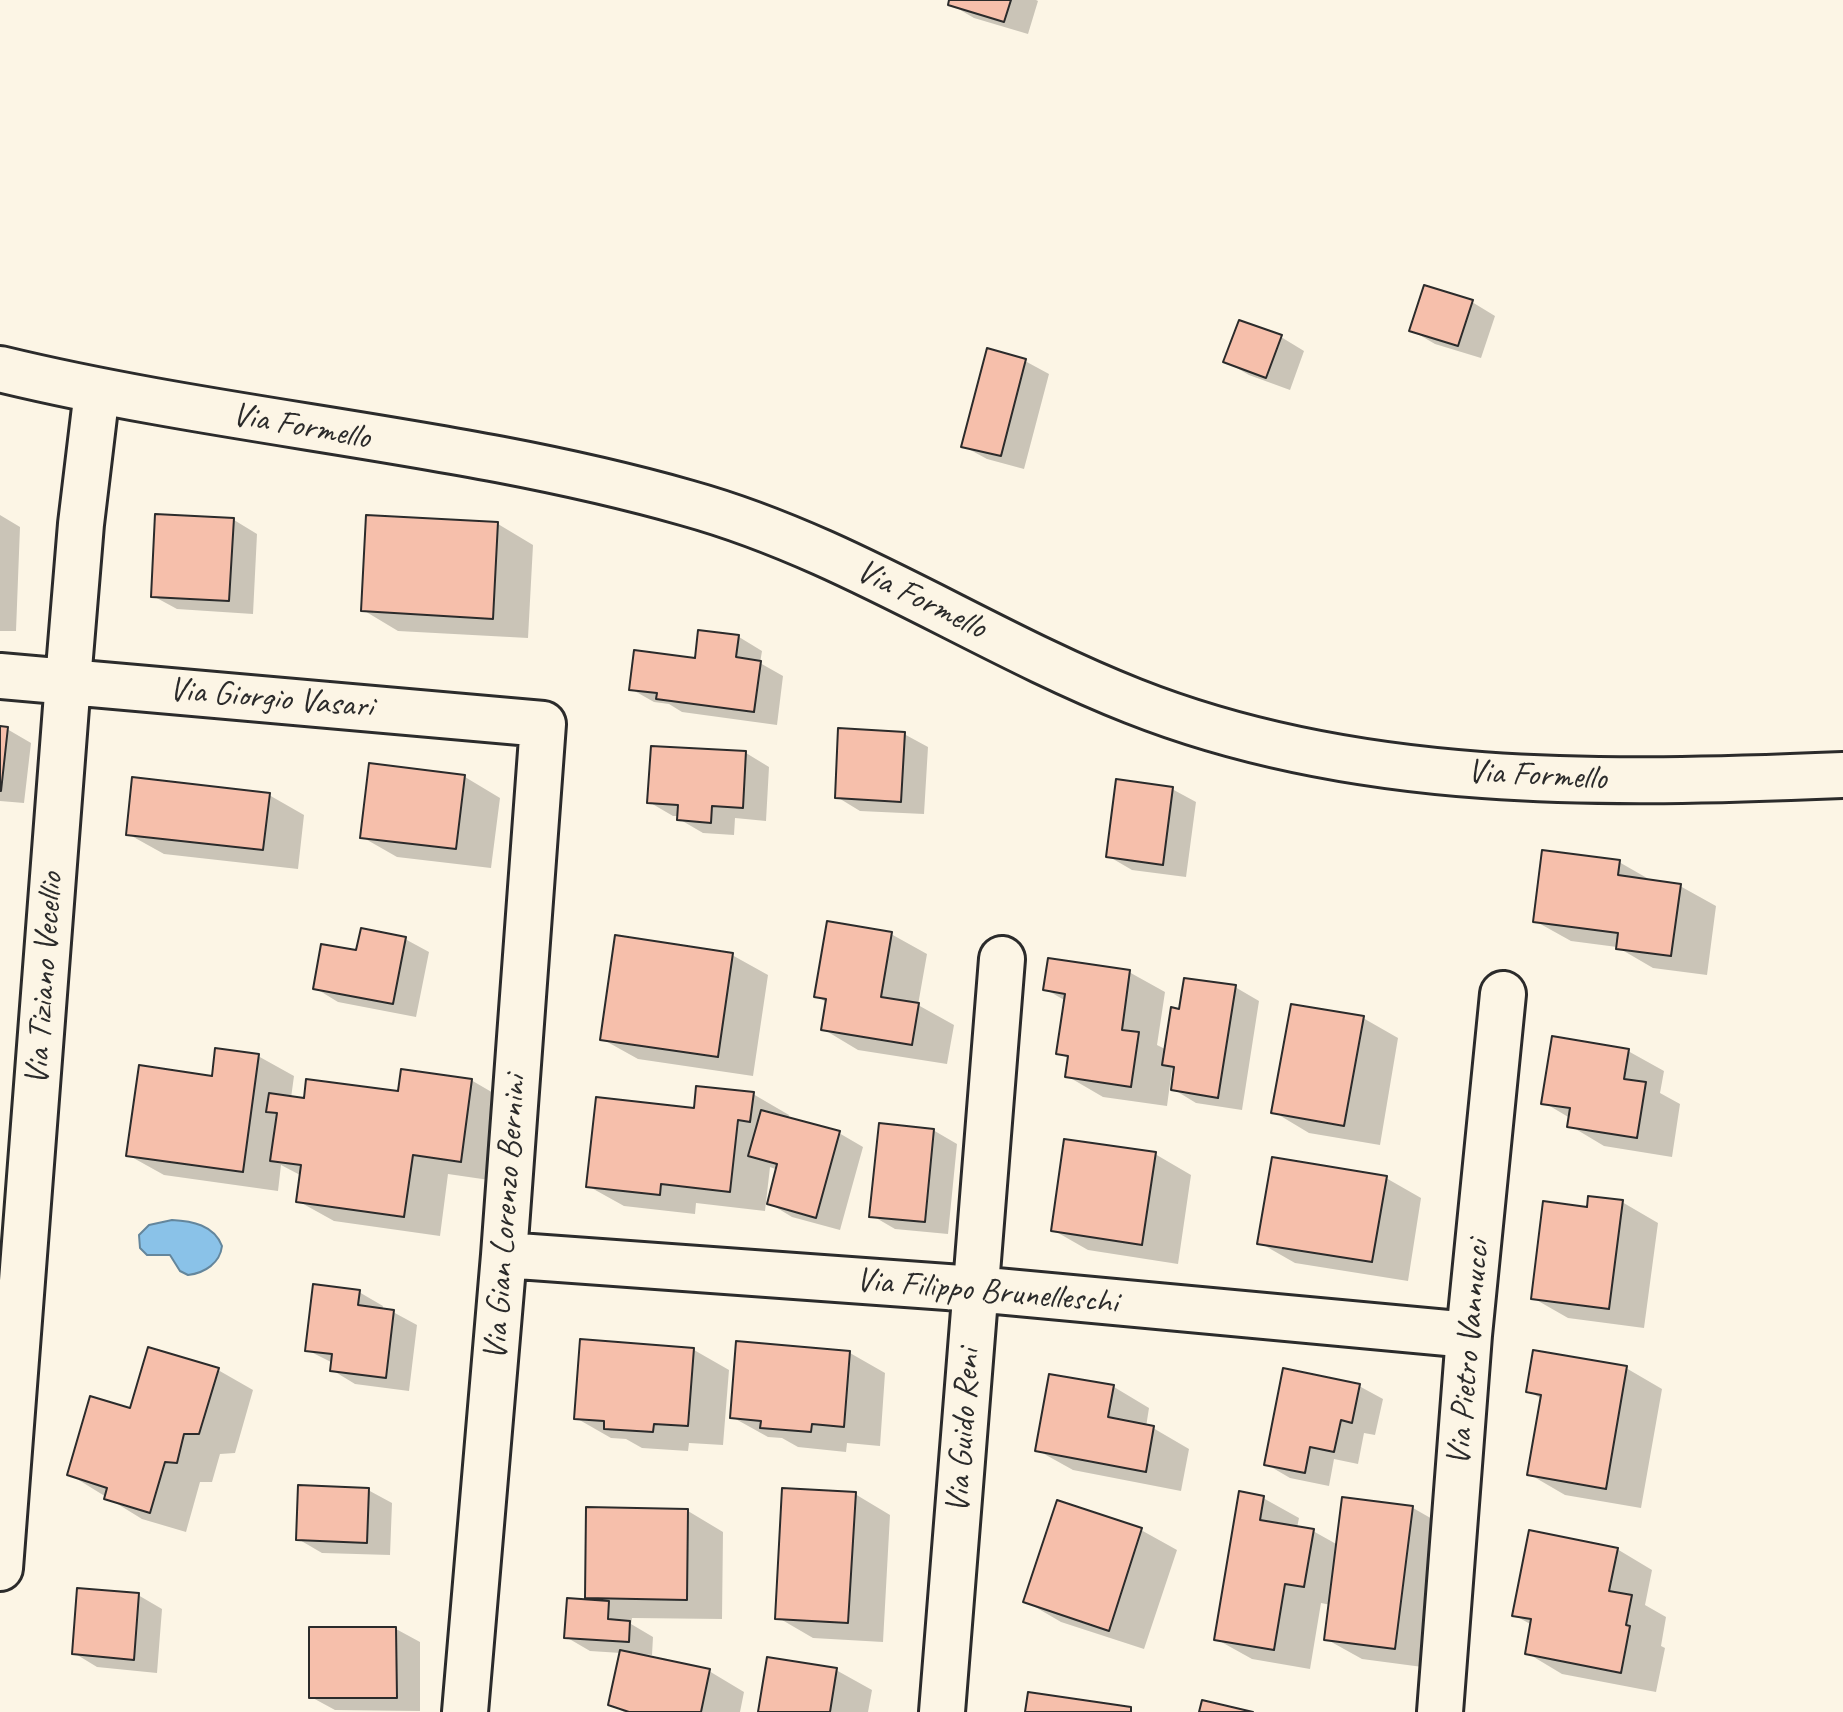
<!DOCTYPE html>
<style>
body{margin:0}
canvas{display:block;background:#fcf5e5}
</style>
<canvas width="1843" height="1712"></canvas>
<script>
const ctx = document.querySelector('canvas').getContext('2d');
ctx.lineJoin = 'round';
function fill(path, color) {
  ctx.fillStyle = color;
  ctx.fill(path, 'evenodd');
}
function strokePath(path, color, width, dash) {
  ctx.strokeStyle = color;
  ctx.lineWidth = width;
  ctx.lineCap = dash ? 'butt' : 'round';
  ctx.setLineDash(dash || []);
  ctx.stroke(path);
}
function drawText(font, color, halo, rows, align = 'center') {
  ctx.font = font + ' Caveat,sans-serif';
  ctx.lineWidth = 8;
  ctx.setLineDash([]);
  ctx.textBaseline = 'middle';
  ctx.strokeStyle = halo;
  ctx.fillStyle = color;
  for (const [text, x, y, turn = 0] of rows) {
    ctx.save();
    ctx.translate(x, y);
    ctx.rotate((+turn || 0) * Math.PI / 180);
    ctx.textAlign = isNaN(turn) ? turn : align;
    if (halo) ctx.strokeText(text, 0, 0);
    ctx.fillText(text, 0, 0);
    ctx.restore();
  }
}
const water = new Path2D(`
 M172,1220C192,1221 214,1225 222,1246C220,1263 205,1273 188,1275L180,1271L170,1255H147L140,1248L139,1235L149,1225Z`);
fill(water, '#8ac2e8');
strokePath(water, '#64869c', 2);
fill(new Path2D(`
 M951,0H1036L1038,1L1028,34L974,18L950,4Z
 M1472,302L1495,316L1481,358L1435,344L1411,330Z
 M1281,337L1304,351L1290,390L1249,375L1225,361Z
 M1025,361L1049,374L1024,469L987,459L963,446Z
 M0,515L20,527L16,631H0Z
 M234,520L257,534L253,614L177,609L153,596Z
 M498,524L533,545L528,638L398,631L363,610Z
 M739,637L762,651L760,663L783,676L777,725L682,712L669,704L654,702L631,689L696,660Z
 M0,728L7,729L31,743L24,803L0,801Z
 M904,734L928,747L924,814L860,811L837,797Z
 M746,753L769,767L766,821L735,818L734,835L703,833L679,819L680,816H673L649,802Z
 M465,777L500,798L491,868L397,857L362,837Z
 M1172,789L1196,802L1186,877L1132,870L1108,856Z
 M269,795L304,815L298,869L164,854L128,834Z
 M1619,862L1654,882L1680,886L1716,906L1707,975L1653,968L1617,947L1571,941L1535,921Z
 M891,934L927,954L918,1005L954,1025L947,1064L858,1050L823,1029L827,1003L817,996Z
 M405,939L429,952L416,1017L338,1002L315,988L358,953Z
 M732,955L768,975L753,1076L638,1059L602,1039Z
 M1129,972L1165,992L1157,1045L1167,1050L1181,1011L1235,987L1259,1001L1242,1110L1196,1103L1173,1089L1176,1071L1172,1069L1167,1106L1103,1097L1067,1076L1070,1059L1058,1053L1066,1001L1045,989Z
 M1363,1018L1398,1038L1380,1145L1309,1133L1274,1112Z
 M1628,1051L1664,1071L1660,1093L1680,1104L1672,1157L1604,1146L1569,1125L1570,1118L1543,1102Z
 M258,1056L294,1076L291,1098L306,1100L400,1094L471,1080L507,1101L496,1181L448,1174L440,1236L334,1221L298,1201L302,1176L281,1165L278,1191L164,1175L128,1155L213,1078Z
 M753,1094L789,1115L788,1119L839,1133L863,1147L840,1230L792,1217L769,1203L778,1170L770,1167L765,1211L696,1203L695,1214L624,1206L588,1186L695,1110Z
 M933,1130L957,1144L948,1234L895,1229L871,1215Z
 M1155,1154L1191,1175L1178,1264L1088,1250L1053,1230Z
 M1386,1178L1421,1198L1408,1281L1295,1263L1260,1243Z
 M1622,1202L1658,1223L1644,1328L1568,1318L1533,1298Z
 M359,1292L383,1306L382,1310L393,1312L417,1325L409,1391L355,1384L332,1370L333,1363L307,1350Z
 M694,1350L729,1370L723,1445L689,1443L688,1451L642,1448L626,1439L611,1438L576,1418Z
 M850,1353L885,1373L880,1446L847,1443L846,1452L798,1447L782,1438L768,1437L732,1417Z
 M1626,1368L1662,1389L1641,1508L1565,1495L1529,1474L1542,1399L1528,1391Z
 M218,1370L253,1390L235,1453L220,1454L212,1482H200L186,1532L142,1519L69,1474L132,1410Z
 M1359,1386L1383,1399L1375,1435L1364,1433L1358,1464L1334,1459L1329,1486L1290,1478L1266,1464Z
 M1114,1387L1149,1408L1146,1427L1153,1428L1189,1449L1181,1491L1073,1470L1037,1450Z
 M368,1490L392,1503L390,1555L322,1553L298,1539Z
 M855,1494L890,1515L883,1642L813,1638L777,1617Z
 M1263,1498L1299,1518L1297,1528L1313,1531L1338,1545L1413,1508L1448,1528L1430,1668L1362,1659L1326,1639L1331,1605L1321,1603L1310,1669L1252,1659L1216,1639Z
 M1058,1502L1141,1530L1177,1550L1144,1649L1061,1622L1025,1601Z
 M688,1511L723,1532L722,1619L632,1618L631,1624L653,1637L652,1655L639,1654V1657L709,1671L744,1692L740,1712H624L610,1704L621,1653L590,1651L566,1637L596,1602L587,1597Z
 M1617,1549L1652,1570L1645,1605L1666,1617L1661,1646L1665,1648L1656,1692L1562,1674L1527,1653L1532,1625L1514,1615Z
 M138,1595L162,1609L157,1673L97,1667L74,1653Z
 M396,1629L420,1642V1711L335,1710L311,1697Z
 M836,1670L872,1690L868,1712H760Z`), '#0003');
const building = new Path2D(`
 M949,0H1011L1004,22L948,5Z
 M1424,285L1473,300L1458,346L1409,331Z
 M1239,320L1282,335L1266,378L1223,362Z
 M987,348L1026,359L1001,456L961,447Z
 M155,514L234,518L229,601L151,597Z
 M366,515L498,522L493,619L361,611Z
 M698,630L739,635L736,657L761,661L754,712L656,699L657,693L629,690L634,650L695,658Z
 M0,726L8,727L1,791H0Z
 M838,728L905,732L901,802L835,798Z
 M651,746L746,751L743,808L712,806L711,823L677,820L678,805L647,803Z
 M369,763L465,775L456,849L360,838Z
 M132,777L270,793L263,850L126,835Z
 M1116,779L1173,787L1163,865L1106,857Z
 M1542,850L1620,860L1618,875L1681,884L1671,956L1616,949L1618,933L1533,922Z
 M827,921L892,932L881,997L919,1003L912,1045L821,1030L826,999L814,997Z
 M361,928L406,937L393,1004L313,989L321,944L356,950Z
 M615,935L733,953L718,1057L600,1040Z
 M1048,958L1130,970L1122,1030L1139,1032L1131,1087L1065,1077L1068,1056L1056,1054L1065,994L1043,990Z
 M1184,978L1236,985L1218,1098L1171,1090L1174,1067L1162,1065L1171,1007L1179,1009Z
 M1291,1004L1364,1016L1344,1126L1271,1113Z
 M1552,1036L1629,1049L1624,1079L1646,1082L1637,1138L1567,1127L1570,1108L1541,1104Z
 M215,1048L259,1054L243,1172L126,1156L139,1065L212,1076Z
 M401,1069L472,1079L461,1162L413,1155L404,1217L296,1202L301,1165L270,1161L277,1113L266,1112L269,1093L304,1098L306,1079L398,1091Z
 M696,1086L754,1092L750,1122L738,1120L730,1192L661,1184L660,1195L586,1187L596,1097L694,1108Z
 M761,1110L840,1131L816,1218L767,1204L777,1164L748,1156Z
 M879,1123L934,1129L925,1222L869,1217Z
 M1064,1139L1156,1152L1142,1245L1051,1231Z
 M1272,1157L1387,1176L1372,1262L1257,1244Z
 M1588,1196L1623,1200L1609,1309L1531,1299L1543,1201L1587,1207Z
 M313,1284L360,1290L358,1305L394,1310L386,1378L330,1371L332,1354L305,1351Z
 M580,1339L694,1348L688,1426L654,1424L653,1432L604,1429V1421L574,1419Z
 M736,1341L850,1351L844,1427L812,1424L811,1432L760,1428L761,1421L730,1418Z
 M148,1347L219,1368L199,1434H184L177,1463L165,1462L150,1513L104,1499L107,1488L67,1475L90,1396L130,1408Z
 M1533,1350L1627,1366L1606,1489L1527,1475L1541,1395L1526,1392Z
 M1283,1368L1360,1384L1352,1423L1341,1420L1334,1452L1310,1447L1305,1473L1264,1465Z
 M1049,1374L1114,1385L1108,1417L1154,1426L1146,1472L1035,1451Z
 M298,1485L369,1488L367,1543L296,1540Z
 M782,1488L856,1492L848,1623L775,1619Z
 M1239,1491L1264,1496L1260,1520L1314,1529L1304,1587L1285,1584L1274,1650L1214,1640Z
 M1342,1497L1413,1506L1395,1649L1324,1640Z
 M1057,1500L1142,1528L1109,1631L1023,1602Z
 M586,1507L688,1509L687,1600L585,1598Z
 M1529,1530L1618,1548L1609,1591L1632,1595L1626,1625L1630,1626L1621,1673L1525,1654L1531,1619L1512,1616Z
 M77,1588L139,1593L134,1660L72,1654Z
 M567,1598L609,1601L608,1619L630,1621L629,1642L564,1638Z
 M309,1627H396L397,1698H309Z
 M620,1650L710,1669L701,1712H629L608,1705Z
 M767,1657L837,1668L830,1712H758Z
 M1028,1692L1131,1707V1712H1025Z
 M1202,1700L1253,1712H1199Z`);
fill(building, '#f6bfab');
strokePath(building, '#2b2b2b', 2);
const minor = new Path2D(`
 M0,676L543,724L504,1255L465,1712
 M504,1255L975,1289L1469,1335
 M0,1568L68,681L81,524L97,391
 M942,1712L1002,959
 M1440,1712L1469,1335L1503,994`);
const major = new Path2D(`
 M0,369C227,424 462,439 687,503C846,547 981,641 1133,701C1358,790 1606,785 1843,775`);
strokePath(minor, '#2b2b2b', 50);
strokePath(major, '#2b2b2b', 50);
strokePath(minor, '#fcf5e5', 44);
strokePath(major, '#fcf5e5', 44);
drawText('34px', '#2b2b2b', '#fcf5e5', [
 ["Via Formello",301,427,10],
 ["Via Formello",921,600,26],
 ["Via Giorgio Vasari",271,699,5],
 ["Via Formello",1537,776,3],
 ["Via Tiziano Vecellio",45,979,-86],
 ["Via Gian Lorenzo Bernini",506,1218,-86],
 ["Via Filippo Brunelleschi",987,1292,5],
 ["Via Pietro Vannucci",1469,1353,-85],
 ["Via Guido Reni",964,1431,-86]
]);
</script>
